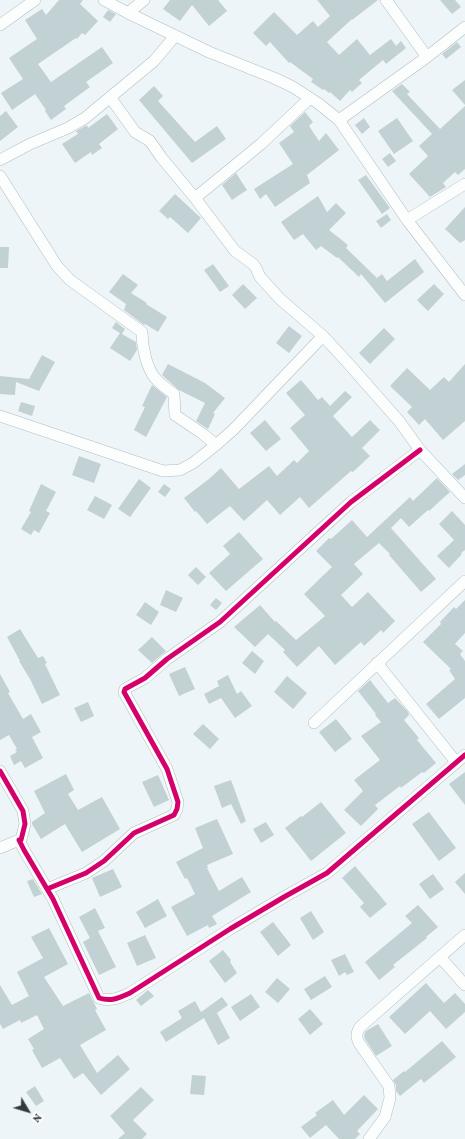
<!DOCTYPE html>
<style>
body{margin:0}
#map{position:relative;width:465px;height:1139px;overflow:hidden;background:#eef5f8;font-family:"Crimson Pro",serif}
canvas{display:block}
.north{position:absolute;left:8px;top:1091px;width:40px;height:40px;-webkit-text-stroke:3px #fff;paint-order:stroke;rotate:128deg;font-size:11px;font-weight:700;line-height:16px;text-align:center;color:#313a3e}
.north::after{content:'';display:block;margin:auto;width:14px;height:18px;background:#313a3e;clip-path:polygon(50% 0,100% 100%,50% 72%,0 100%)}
</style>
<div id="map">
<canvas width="465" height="1139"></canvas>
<div class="north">N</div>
</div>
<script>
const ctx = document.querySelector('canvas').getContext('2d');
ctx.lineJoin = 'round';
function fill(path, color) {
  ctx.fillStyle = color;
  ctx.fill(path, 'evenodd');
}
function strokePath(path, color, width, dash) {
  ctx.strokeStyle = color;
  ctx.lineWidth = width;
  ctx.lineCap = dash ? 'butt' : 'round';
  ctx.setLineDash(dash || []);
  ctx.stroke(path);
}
fill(new Path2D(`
 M59,0H83L80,4L98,21L85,35L82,33L77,39L76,38L38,64L51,82L102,47L113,63L86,82L90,87L64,106L66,109L51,120L45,111L46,110L35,94L12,110L1,93L23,79L9,58L37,39L25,20L42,9L46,15Z
 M170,0H218L227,11L209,26L192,5L180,21L163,9Z
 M317,0H378L352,20V19L327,42L339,55L357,39L370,55L391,39L396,46L401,41L406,48L386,64L383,60L359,80L362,83L352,92L350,90L340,101L330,92L329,93L324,89L323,90L311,82L313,79L290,62L289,63L270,42L266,46L253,33L274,12L297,35L313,21L318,27L330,16Z
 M440,0H455L461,7L452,14Z
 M108,10L116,14L110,22L103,17Z
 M457,42L461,47L446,59L442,54Z
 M465,80V105L452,90Z
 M402,84L410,92L407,94L440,129L465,106V169L458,175L455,172L443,183L446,187L430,197L409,174L428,156L419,146L432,134L392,91Z
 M154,86L163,96L158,101L195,142L217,126L226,139L192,163L139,100Z
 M6,111L18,127L0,141V116Z
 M305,112L313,122L309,126L319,141L326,133L339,150L307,175L310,183L275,207L266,194L260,199L254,189L293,164L279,143L294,132L290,126Z
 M107,114L118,129L99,144L102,148L92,155L91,152L75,163L62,144L78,134L76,131L87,125L88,128Z
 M364,118L370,127L362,134L355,125Z
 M397,118L413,141L394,154L378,131Z
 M390,153L396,161L388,167L382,159Z
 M236,173L247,190L232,200L222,185Z
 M366,175L390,208L382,214L358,180Z
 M175,194L201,218L188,233L170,217L168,219L159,211Z
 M318,196L327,212L336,203L346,213L329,230L348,245L346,248L377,278L382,274L387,281L415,259L424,272L385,303L361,274L359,277L338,257L337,258L321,246L316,250L303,234L294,240L281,222Z
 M465,207V240L460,243L445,229Z
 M387,214L391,220L381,228L376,221Z
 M0,247H9L8,268H0Z
 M213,264L229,286L220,292L204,270Z
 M123,274L138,285L131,293L147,303L146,304L167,317L158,332L145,324L144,325L124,310L126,304L109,292Z
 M243,284L257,298L245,309L232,295Z
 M434,284L444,294L428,311L417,300Z
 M116,322L125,329L122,334L136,342L137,350L130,361L110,348L120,333L112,328Z
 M289,326L302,336L289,353L276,343Z
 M384,328L395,339L370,364L359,353Z
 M42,355L55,362L39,391L16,382L15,395L0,394V376L29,379Z
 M168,364L205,383L225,398L213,413L215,414L208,429L196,421L205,403L179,390L162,375Z
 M465,364V421L443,440L425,419L419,425L407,412L412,407L390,386L407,368L430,390L444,377L449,382Z
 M301,380L318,400L322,397L330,406L345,391L352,397L333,416L352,437L370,420L380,430L362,448L370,456L353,472L351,471L309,508L300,497L280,515L267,500L244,521L230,506L207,524L196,511L195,512L184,498L209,479L221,468L239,489L269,466L277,476L294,460L297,463L309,451L290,428L305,415L286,393Z
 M152,385L167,397L146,437L134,430L145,407L142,406Z
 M21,402L35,406L32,416L18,411Z
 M265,420L281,439L266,451L250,433Z
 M79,456L101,464L94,483L72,475Z
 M465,464V475L458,480L452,474Z
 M437,478L450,492L429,511L428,510L409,527L401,518L391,528L436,579L421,592L389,555L390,554L379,543L354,564L363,574L341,595L352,607L368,592L395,621L383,633L381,630L364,646L361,642L335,665L319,646L297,667L283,652L285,650L268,634L255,647L234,627L260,605L275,622L276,621L296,640L301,636L325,616L304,594L332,567L316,551L329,538L331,539L352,520L367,537L410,497L413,501Z
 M139,479L151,488L130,517L118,509Z
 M41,484L56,492L46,511L50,513L39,533L34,530L31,535L21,529L31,512L29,511Z
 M164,484L171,489L165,497L158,492Z
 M95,496L112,505L104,519L87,510Z
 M452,511L465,525V550L461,553L462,554L449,568L437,556L454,540L439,524Z
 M239,532L263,559L226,591L209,573L230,554L223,546Z
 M196,567L206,577L198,585L188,575Z
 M166,590L183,598L176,612L160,605Z
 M216,598L222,603L216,610L210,605Z
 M465,600V633L455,644L463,651L460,654L465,661V698L439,719L426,704L455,679L449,670L451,669L423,642L441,624L440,622L454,607L456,609Z
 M145,602L159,612L151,625L136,615Z
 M20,629L38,658L43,656L47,663L45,664L60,695L42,704L30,679L19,661H20L7,637Z
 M152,637L166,651L152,663L138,650Z
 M252,651L264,661L255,674L242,663Z
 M185,667L195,689L179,696L169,674Z
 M0,674L10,692L8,693L23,719L31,714L41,732L32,737L43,758L25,768L21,761L14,765L10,756L17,752L15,750L17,749L9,735L0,740Z
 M228,675L237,694L241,691L252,706L235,718L221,698L209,704L204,694L219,686L217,681Z
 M287,676L307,693L293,709L274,692Z
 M370,680L388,703L395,698L408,712L409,715L404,720L419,738L417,740L436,763L424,773L422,772L401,788L400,786L375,805L378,809L361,826L344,810L363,791L354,780L380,760L361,736L381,722L375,715L376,714L358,691Z
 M88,702L94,716L81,722L74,708Z
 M336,719L352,739L335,752L319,732Z
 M203,724L219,739L210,749L193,734Z
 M465,772V805L449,784Z
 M66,774L74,790L68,794L78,810L102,797L120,829L82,852L65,824L41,839L32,824V822L45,813L34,791Z
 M158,775L169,800L154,807L142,782Z
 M231,780L246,821L241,824L231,804L222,808L214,786Z
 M321,802L346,833L311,861L285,828L301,816L302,817Z
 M429,812L456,848L439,861L412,824Z
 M217,819L233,854L207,865L208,868H207L219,891L242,877L251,892L212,916L217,924L209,928L208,925L187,936L171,907L195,894L187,878L185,879L176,862L203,848L195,828Z
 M266,822L274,835L261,843L253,829Z
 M355,866L387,904L370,918L360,907L364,903L342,878Z
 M113,869L122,887L100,897L92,878Z
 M465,873V894L455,882Z
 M433,874L444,889L430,899L419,884Z
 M33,879L42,894L34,897L27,881Z
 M158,899L167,916L145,928L136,912Z
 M418,905L438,927L426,937L427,938L393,965L395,967L379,980L365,962L412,923L405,916Z
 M95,908L105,928L98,931L116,967L99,975L83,942L90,938L79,917Z
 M311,911L324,932L313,940L300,918Z
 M273,922L291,945L278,956L260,932Z
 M49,928L68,964L44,977L63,1006L89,993L97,1009L95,1010L106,1030L80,1045L97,1073L118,1055L130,1069L101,1095L83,1073L74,1079L60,1058L42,1068L32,1050L34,1049L28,1039L44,1029L37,1015L21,1023L20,1020L3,1029L0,1024V985L12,1005L29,996L17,972L43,958L31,937Z
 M145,935L156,958L137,966L127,943Z
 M223,950L231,960L230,962L237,973L225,983L209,961Z
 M345,954L354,972L347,975L345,972L339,976L331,960Z
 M325,976L332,987L311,1000L304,989Z
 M277,978L290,989L278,1003L265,992Z
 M426,983L444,1003L455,993L465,1004V1012L446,1029L430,1011L405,1034L389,1017Z
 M148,990L154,996L141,1006L136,1000Z
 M251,994L260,1007L240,1021L231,1007Z
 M222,997L228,1005L217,1013L230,1038L218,1045L204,1018L166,1042L160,1032L182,1018L178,1011L195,1001L201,1012Z
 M310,1009L323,1024L310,1035L298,1019Z
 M378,1024L392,1046L376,1056L365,1039L364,1035L366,1031Z
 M442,1041L456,1057L424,1083L421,1079L400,1096L396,1091V1085L393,1080L404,1071L405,1072Z
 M192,1075L206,1076L204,1095L190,1094Z
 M35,1086L44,1101L36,1106L26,1092Z
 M141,1087L154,1100L133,1120L147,1134L142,1139H118L125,1133L110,1116Z
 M364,1095L378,1109L357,1131L360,1134L355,1139H339L326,1125L310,1138L301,1127L317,1115L315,1113L333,1100L344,1115Z`), '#c2d1d3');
const street = new Path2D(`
 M104,0L128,13L209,52L274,78L293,87L319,104L339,120L407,220L465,295
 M386,0L427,57
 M128,13L144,0
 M0,25L35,0
 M110,97L135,132L150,141L161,157L195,198L235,251L253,264L256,268L260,277L280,299L323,336L347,362L399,421L420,450L465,498
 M339,120L427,57L465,27
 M0,160L30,144L68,128L85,118L154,61L175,36
 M0,176L57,266L70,280L142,332C142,345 146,367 155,378C160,384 167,389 174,394L175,415L203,434L216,445
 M195,198L261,144L310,98
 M407,220L465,184
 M0,416L163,471L180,470L193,463L216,445L234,429L323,336
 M377,663L456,762
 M314,723L465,581
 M0,771L23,811L25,824L21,840H19L24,850L53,899L99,998C111,1002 119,998 130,993L230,929L284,897L327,873L465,755
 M0,848L19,840
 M47,889L86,873L104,861L134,833L174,815L177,809L178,802L167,769L124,692L125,689L145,678L167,659L220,622L351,502L420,450
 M440,957L465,985
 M369,1139L385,1117L390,1098L389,1086L359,1043C356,1036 356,1034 360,1027L465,935`);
strokePath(street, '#b4bbbe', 12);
strokePath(street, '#fcfefe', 11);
strokePath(new Path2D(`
 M0,771L23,811L25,824L21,840H19L24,850L53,899L99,998C111,1002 119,998 130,993L230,929L284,897L327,873L465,755
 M47,889L86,873L104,861L134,833L174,815L177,809L178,802L167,769L124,692L125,689L145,678L167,659L220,622L351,502L420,450`), '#d6006c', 5);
</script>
